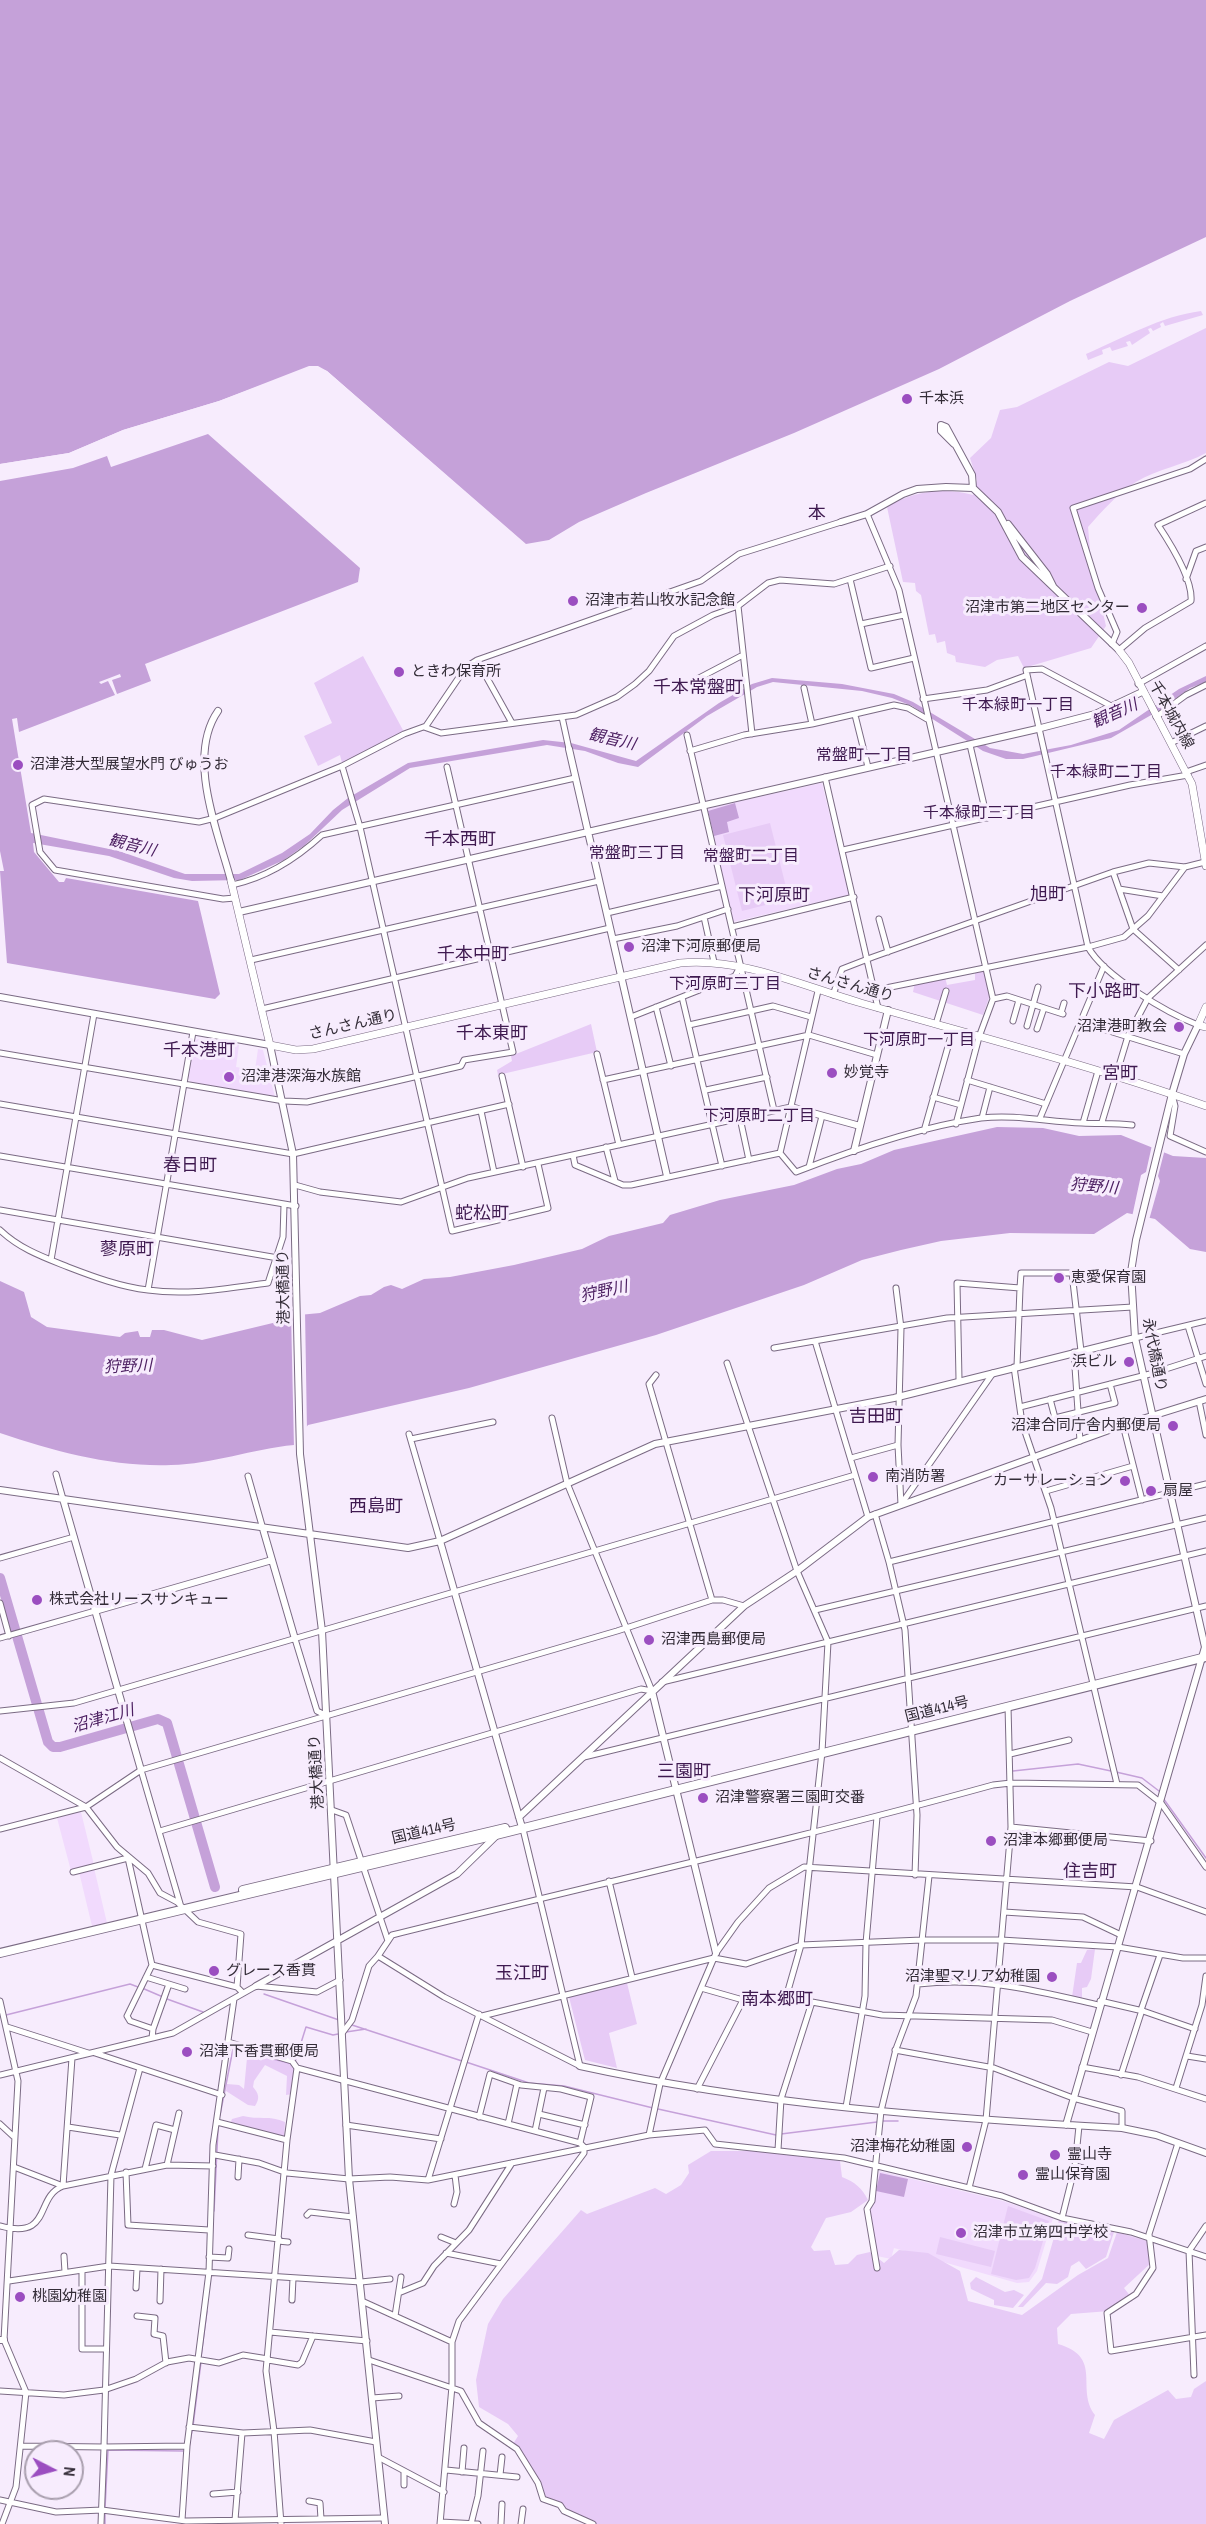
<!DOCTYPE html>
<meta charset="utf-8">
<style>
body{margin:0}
#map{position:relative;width:1206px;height:2524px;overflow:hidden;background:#f7ecfd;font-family:"Archivo Narrow",sans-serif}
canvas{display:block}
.north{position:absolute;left:24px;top:2440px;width:60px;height:60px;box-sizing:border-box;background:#f7ecfd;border:2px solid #a99fae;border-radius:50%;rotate:96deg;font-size:16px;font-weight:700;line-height:24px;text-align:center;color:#332c37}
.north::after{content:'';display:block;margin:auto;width:21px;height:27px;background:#9b4ec0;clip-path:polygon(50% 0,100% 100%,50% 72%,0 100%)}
</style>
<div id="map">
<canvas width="1206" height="2524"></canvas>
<div class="north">N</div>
</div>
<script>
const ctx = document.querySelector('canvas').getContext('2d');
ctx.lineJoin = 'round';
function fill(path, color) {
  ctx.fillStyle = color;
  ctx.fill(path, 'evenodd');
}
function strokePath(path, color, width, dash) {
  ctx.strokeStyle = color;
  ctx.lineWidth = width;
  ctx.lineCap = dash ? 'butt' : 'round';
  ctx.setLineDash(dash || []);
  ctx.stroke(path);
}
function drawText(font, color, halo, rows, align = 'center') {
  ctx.font = font + ' "Archivo Narrow","Noto Sans JP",sans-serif';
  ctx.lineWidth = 6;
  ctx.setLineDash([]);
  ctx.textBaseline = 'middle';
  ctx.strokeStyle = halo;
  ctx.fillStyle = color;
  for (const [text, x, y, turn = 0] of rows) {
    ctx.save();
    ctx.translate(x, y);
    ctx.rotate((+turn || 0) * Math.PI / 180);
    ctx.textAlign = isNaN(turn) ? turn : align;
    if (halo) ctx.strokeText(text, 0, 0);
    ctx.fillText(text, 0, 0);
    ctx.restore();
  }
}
fill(new Path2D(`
 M822,783L849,895L733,922L707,811L709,808Z
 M198,1039L239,1045L236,1067L255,1070L258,1049L263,1050L275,1097L191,1083L188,1077L195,1041Z
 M81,1812L94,1865L71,1871L57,1818Z
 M94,1868L107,1923L92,1926L79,1872Z
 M879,2171L1003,2201L1053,2218L1037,2271L1029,2282L1017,2283L894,2248L891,2259L877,2256L869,2210L874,2204Z`), '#f1dafd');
fill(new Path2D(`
 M1201,311L1203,315L1165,326L1163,322L1160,324L1161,327L1153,331L1151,328L1148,329L1150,333L1132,345L1130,341L1126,342L1128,346L1112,351L1110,347L1102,350L1103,354L1088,360L1086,354C1123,338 1161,316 1201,311Z
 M1206,328V453C1184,465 1157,469 1136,482C1118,493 1102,511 1088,527L1091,561L1106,626L1091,648L1024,668L1018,656L997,660L985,667L956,662L955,656L947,653L945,641L937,643L935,634L929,635L921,595L916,591L915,583L903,582L887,507C912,491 945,487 973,495L977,480L970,458L991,438L1000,410L1017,407L1109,362L1128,366Z
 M363,656L404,732L342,763L340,755L318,766L304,736L332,723L314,683Z
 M770,823L789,899L742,911L723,835Z
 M985,969L990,995L983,1015L913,992L915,982L945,977L947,985L975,980V971Z
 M591,1024L597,1052L498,1075L497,1070L512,1061L511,1056Z
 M1095,1949L1091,1979L1087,1987L1082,1988V2000L1072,1997L1077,1963H1081L1087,1950Z
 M627,1983L637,2024L609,2033L617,2068L585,2060L569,1997Z
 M240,2049L290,2061L295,2068L293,2094L286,2095L287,2076L265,2065L254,2081L253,2087C259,2094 260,2098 255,2106L248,2105L226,2091L227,2084L239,2085L244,2089L247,2058Z
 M243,2116C258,2120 270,2115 285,2122L284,2137L230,2124L232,2119Z
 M711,2151H757L840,2161L842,2177C855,2182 862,2188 868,2200L851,2212L826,2218L811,2247L814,2251L830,2250L835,2265L848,2264L857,2255L870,2252L884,2263L899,2250L928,2253L960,2271L968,2301L1022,2315L1078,2275L1108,2258L1117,2232L1147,2241L1152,2262L1124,2288L1131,2297L1109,2311L1071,2314L1057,2328L1058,2344C1104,2357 1075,2389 1095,2415L1089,2433L1104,2439L1114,2420L1168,2390L1176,2399L1191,2397L1194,2389L1206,2381V2524H592L542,2496L531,2471L513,2444L518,2436L508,2424L479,2407L476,2380L488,2324L503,2299L581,2210L587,2214L655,2188L666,2194L681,2185L689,2173L688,2165Z
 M1008,2206L1049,2221L1035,2268L1029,2278L1016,2280L991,2274Z
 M1059,2220L1114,2232L1106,2257L1086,2269L1079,2261L1071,2266L1068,2277L1057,2284L1046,2283L1023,2307H1018L1042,2279Z
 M940,2237L995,2251L991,2267L936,2254Z
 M976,2277L1005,2292L1014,2290L1024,2295L1013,2308L994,2305V2300L971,2289L970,2283Z`), '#e7cbf6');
fill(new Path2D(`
 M0,0H1206V237L1070,301L939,369L794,433L646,493L579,522L549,540L526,544L327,371L313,366L219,401L123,430L69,453L0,464Z
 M208,434L360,568L358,582L145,664L151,681L117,694L112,680L121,677L120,674L99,682L101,684L108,681L115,695L19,732L17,718L12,719L31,833L119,851L185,874H239L282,853L310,834L333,810L348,798L408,763L543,740L571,743L636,761L719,703L752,684L772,678L842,684L894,694L913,702L990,748L1023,754L1071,745L1119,730L1179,689L1206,676V682L1190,688L1160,710L1111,738L1023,759H1006L983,751L912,706L892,698L862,691L773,682L757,687L707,716L638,767L618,763L585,751L547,745L410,768L342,810L305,845L284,860L240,880L192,881L174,878L109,856L33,843L34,852L59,882H64L66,878L198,901L220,994L215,999L7,963L0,871H4L0,851V481L73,468L107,456L111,467Z
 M735,803L739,818L727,822L729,832L714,836L708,811Z
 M997,1127L1043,1128L1079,1136L1121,1135L1173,1156L1206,1158V1252L1190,1249L1155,1219L1127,1213L1094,1234L1010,1233L941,1241L901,1250L862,1260L804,1285L656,1335L469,1388L308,1425L294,1445C252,1449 213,1464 171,1465C112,1467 56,1452 0,1433V1281L24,1292L31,1317L47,1327L120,1337L125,1333L138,1331L140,1337H150L152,1330H164L202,1340L277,1322L288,1316L320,1313L360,1296L371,1295L384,1287L391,1285L402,1289L424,1279L450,1277L514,1265L582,1249L609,1236L663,1223L670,1215L720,1200L794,1185L837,1169L861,1164L894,1150Z
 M880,2173L908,2179L904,2197L876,2191Z`), '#c5a1d9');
fill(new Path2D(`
 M309,366H318L327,371L528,547L524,546L317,369H310L220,404L124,433L70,456L0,467V464L69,453L123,430L219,401Z
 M1152,1145L1165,1149L1158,1176L1160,1181L1149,1220L1132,1217L1141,1175L1146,1172Z
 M305,1311L307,1431L294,1448L291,1313Z`), '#f7ecfd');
strokePath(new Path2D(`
 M1013,1771L1078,1764L1111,1771
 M1116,1772L1142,1778L1159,1791
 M1163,1798L1206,1858
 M142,1988L163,1997
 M264,1994L339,2020
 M167,1999L203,2012
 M6,2015L130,1984L138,1987
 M352,2025L462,2061
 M346,2032L366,2029
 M295,2062L306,2027L333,2035L338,2034
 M466,2062L529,2083L564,2086L653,2108
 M658,2109L776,2135
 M220,2115L233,2049L293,2064
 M882,2121H898
 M781,2134L877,2122
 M214,2211L218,2129
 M201,2357L207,2311
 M193,2426L201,2362
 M188,2451L192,2431
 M105,2508L108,2450L183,2451
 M105,2524V2513`), '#c5a1d9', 1.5);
strokePath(new Path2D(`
 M0,1578L48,1742L53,1747H60L158,1719L167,1723L215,1887`), '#c5a1d9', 10);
const minor = new Path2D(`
 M867,514L899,590L993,999L979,1037L956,1124
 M850,579L871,668L914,658
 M1186,579L1196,551L1206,547
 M738,606L752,734
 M861,624L904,615
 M1112,644L1117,632L1098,588L1073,508L1190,469L1206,459
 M1119,650L1145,628L1191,601C1193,580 1170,543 1158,525L1206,503
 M477,660L512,723
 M699,678L741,656
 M1138,684L1206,646
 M804,688L812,724
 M923,699L987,690L1025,676
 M1113,707L1042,669L1026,670L1088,947C1104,976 1167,1013 1198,1025
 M855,715L868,767
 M562,717L569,749
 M1156,717L1186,695L1206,685
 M424,727L441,733L576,715L617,697L635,684L649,671L674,636L713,615L738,606L768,583L780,580L834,584L890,566
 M687,735L774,1110
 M1171,743L1206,726
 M970,745L987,818
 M690,751L744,735L812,724L894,705L908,708L927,719
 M342,766L360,827L452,1231L548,1208L538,1164
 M1186,772L1206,765
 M825,777L878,1008
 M843,850L1130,785L1188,775
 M1113,872L1133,929L1179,970
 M232,885C265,878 297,858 322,835L575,778
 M1119,889L1163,896
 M235,898L223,899L55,870L40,852L32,805L44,799L199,822L215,818L342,766L404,734L426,726L466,667L477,660L701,581L739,554L841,522
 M607,913L722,886
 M704,917L714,962
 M879,919L888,952
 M732,927L854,897
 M613,939L677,926L728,909
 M251,960L599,881
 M876,990L1088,947L1124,937L1148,916L1185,867
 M833,995L842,969L873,957L1113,872L1149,863L1185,867L1205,862
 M682,997L722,1166
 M993,999L1007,996L1063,1014
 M656,1007L671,1066
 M262,1009L610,928
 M1061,1013L1064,1003
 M631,1017L735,976L740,967
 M1013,1021L1019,1000
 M1080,1022L1184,1054
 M936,1024L946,991
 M689,1025L773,1006L811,1017
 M1027,1026L1038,987
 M1037,1029L1044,1008
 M0,1053L284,1101L307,1102L461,1066L464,1060L513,1052L447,767
 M597,1054L619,1145
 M502,1076L523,1167
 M603,1080L809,1035L877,1055
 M967,1080L1046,1104
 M706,1090L767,1077
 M1172,1094L1175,1106L1170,1136L1206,1152
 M933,1097L961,1105
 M0,1104L293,1154L509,1104
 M481,1111L494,1172
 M740,1118L749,1160
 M982,1118L990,1087
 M1040,1118L1104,966
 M1102,1122L1128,1036L1148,998L1206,945
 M1083,1123L1098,1071
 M924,1131L953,1029
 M606,1147L615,1181
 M780,1153L796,1172C855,1149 919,1127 981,1118C1016,1114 1048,1122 1082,1123C1099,1124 1115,1123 1132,1125
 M780,1153L818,991
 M573,1155L575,1165L623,1185H631L780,1153
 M0,1156L296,1206
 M809,1167L822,1116
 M295,1185L320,1192L401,1202L468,1178L791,1107
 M0,1210L278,1258
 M0,1230C20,1249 43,1257 68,1267C94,1277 121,1287 148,1290C188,1296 229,1288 268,1283L283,1237L284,1205
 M51,1260L94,1014
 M1072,1273L1081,1351
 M896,1288L901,1328L898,1445L901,1505
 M148,1290L193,1032
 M1188,1326L1206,1384
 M1135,1338L1206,1321
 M815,1341L868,1517
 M774,1348L947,1318L1133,1307
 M1074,1352L1080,1441
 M727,1363L797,1571L828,1642L822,1752L801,1945L785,2001
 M1017,1366L1020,1288
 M1014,1367L1022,1423L1051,1508L1117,1784
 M656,1375L649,1384L712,1600
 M959,1379L957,1283L1020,1288L1021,1273H1072L1131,1279
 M1050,1399L1055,1418L1115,1403L1110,1384
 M1199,1401L1206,1435
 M1020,1407L1150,1374L1206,1356
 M552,1418L567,1483L652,1691
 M1123,1425L1142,1500
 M409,1434L440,1541
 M411,1439L493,1422
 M851,1458L898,1445
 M56,1474L63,1499
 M248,1476L263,1529
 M1046,1491L1133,1466
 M902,1503L993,1373
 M875,1514L889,1562L905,1630L917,1815L915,1875
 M0,1558L74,1537
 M889,1562L1206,1484
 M0,1603L9,1636
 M815,1610L1206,1518
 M0,1638L95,1611
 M295,1639L317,1711L327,1716
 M662,1682L1206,1551
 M0,1711L74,1703L855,1475
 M1010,1754L1069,1740
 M584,1757L1206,1606
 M0,1758L86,1807L117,1847L148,1873L160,1893L177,1902L198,1922L241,1934L237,1987L243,1993
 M141,1770L181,1907
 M332,1810L346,1815L388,1941
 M522,1825L580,2066
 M1011,1827L1151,1841
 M0,1829L86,1807L141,1770L617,1631L712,1600H723L744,1606
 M160,1831L641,1689L652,1691
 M73,1872L128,1858L152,1965L127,2016L130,2021L153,2029L152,2038
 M609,1881L632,1977
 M1004,1912L1083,1917L1121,1935
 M378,1956L392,1935C593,1885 794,1840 993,1785L1011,1783L1138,1785L1161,1803L1206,1867
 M152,1965L237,1987
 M146,1977L185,1989
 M918,1984C986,1977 1033,1990 1099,2005
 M701,1988L743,2000L812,2002L882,2015L1052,2020L1092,2032
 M0,2001L18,2081L4,2340L26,2392L16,2487L2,2524
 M1100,2001L1143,2011L1195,2029
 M1141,2010L1160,1955
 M482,2016L714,1958L746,1964L801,1945L922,1940H1001L1118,1947L1183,1958H1206
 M7,2027L88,2053
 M153,2029L169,1984
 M343,2032L352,2020L369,1966L378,1956L444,1997L580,2066
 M228,2042L292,2061L297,2068L580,2143L584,2147V2153L459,2321L452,2342V2386L440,2524
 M895,2050L994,2068L1073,2098L1122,2111V2128
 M95,2053L222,2095
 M1187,2056L1206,2059
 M1082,2067L1138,2077L1206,2099
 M0,2075L173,2033L256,1986L317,1992L340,1980
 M1121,2075L1142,2010
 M1176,2088L1202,2005L1206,1976
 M697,2089L743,2000
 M846,2107L865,1996L866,1943L877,1817
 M539,2114L585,2125
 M479,2117L490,2074L521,2085L561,2089L591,2097L580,2143
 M217,2122L287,2140
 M0,2124L14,2137
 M508,2124L517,2084
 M346,2125L441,2139
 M68,2127L120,2135
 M535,2131L544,2088
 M649,2135L660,2084L716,1953L738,1922L769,1888L804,1867L1137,1887L1206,1912
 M1178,2143L1149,2234L1153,2268L1136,2294L1107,2313L1111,2351L1206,2335
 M778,2150L781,2099L812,2002
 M215,2155L259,2163L287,2173L349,2179L390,2177L428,2180L649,2135L705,2130L715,2144L844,2158L1002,2196L1062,2218L1131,2232L1206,2257
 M167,2165L179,2113
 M1075,2166L1102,2173
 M14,2167L63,2186
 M145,2169L156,2125L175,2130
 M126,2172L128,2225L209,2230
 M238,2177L239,2159
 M428,2180L479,2014
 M63,2186L72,2058
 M969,2188L986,2120L1011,1827L1008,1706
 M454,2204L457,2192L455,2175
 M307,2215L310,2212L353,2217
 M1062,2218L1075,2166L1079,2126
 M0,2226C53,2240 34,2197 63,2186L167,2165L213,2166
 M248,2235L279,2239
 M441,2237L456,2243
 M278,2241L288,2242
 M446,2253L501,2264
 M64,2256L65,2272
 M209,2257L228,2258L229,2249
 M877,2268L867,2209L872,2201L881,2111L896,2049L916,1996L929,1876
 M82,2270V2349H106
 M9,2281L109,2266L361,2282L390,2279
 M136,2288L137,2268
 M401,2292L423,2283L434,2266L469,2230L512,2163
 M292,2300L293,2278
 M160,2301L161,2269
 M364,2302L452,2342
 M137,2316L155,2318L154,2334L163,2336L166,2363
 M395,2316L401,2277
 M270,2332L367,2341
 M268,2360L298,2365L302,2362L313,2336
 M369,2360L461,2391L479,2423L517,2449L538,2483L543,2499L560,2505L564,2511L593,2524
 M1194,2375L1189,2251L1206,2226
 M0,2391L64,2395L104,2390L136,2379L167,2362L189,2358L219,2363L243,2355L268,2359
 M372,2398L399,2396
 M189,2427L243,2433L310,2430L376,2442
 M22,2446L104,2447L111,2175L140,2068
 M378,2457L444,2492
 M446,2470L517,2477
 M404,2471V2485
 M462,2472L464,2448
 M500,2475L502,2457
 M213,2494L238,2492
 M0,2500L56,2512L102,2510L186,2521L384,2518
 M309,2501L320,2503L321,2519
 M182,2520L187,2446
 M235,2520L242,2433
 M441,2522L478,2524
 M101,2524L104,2447L187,2446L209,2272L213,2145L234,1999
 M281,2524L274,2431L266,2371L287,2140L297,2068
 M471,2524L478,2496L483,2451
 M501,2524L502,2504
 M521,2524L523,2509`);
const tertiary = new Path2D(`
 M954,444L941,431V425L946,427L972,475L973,488
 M841,522L867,514L903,494L917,489L946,487L973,488L998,512L1022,557L1119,650
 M1008,524L1047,574L1053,586
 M218,711C186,757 218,832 231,881
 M569,749L667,1176
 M239,912L1037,729L1095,714L1142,692
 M0,997L270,1045L293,1154L300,1454L322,1631L349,2179L385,2524
 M791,1107L860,1126
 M854,1151L888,1010
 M0,1490L408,1548L440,1541L655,1444L894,1398L1135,1338
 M63,1499L141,1770
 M263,1529L295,1639
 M440,1541L521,1824
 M95,1611L272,1560
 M652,1691L716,1953
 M519,1817L744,1606L797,1571L868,1517L1123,1425L1206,1399
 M256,1986L457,1874L496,1836
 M580,2066C758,2105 940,2118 1122,2128L1156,2135L1206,2153
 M1066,2125L1205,1647L1135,1338L1131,1272L1136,1240L1172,1094L1184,1054L1198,1025
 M0,2340H4`);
const secondary = new Path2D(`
 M1119,650L1129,663L1192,784L1206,866
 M231,881L270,1045L296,1050L313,1049L680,963C741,957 803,986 861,1003C976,1036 1093,1066 1206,1106
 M1206,1007L1198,1025L1206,1027`);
const trunk = new Path2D(`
 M243,1890L505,1828
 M0,1953L496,1835L1206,1657`);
strokePath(minor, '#7b6b84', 7);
strokePath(tertiary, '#7b6b84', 8);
strokePath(secondary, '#7b6b84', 8);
strokePath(trunk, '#7b6b84', 10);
strokePath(minor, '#fff', 5);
strokePath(tertiary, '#fff', 6);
strokePath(secondary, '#fff', 7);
strokePath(trunk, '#fff', 8);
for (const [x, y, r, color] of [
 [907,399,6,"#9b4ec0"],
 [573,601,6,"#9b4ec0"],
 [1142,608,6,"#9b4ec0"],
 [399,672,6,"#9b4ec0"],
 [18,765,6,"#9b4ec0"],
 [629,947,6,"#9b4ec0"],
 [1179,1027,6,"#9b4ec0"],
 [832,1073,6,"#9b4ec0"],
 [229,1077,6,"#9b4ec0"],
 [1059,1278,6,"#9b4ec0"],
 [1129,1362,6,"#9b4ec0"],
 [1173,1426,6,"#9b4ec0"],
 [873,1477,6,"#9b4ec0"],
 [1125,1481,6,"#9b4ec0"],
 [1151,1491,6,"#9b4ec0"],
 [37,1600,6,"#9b4ec0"],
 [649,1640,6,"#9b4ec0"],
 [703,1798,6,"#9b4ec0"],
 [991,1841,6,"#9b4ec0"],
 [214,1971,6,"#9b4ec0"],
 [1052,1977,6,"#9b4ec0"],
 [187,2052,6,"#9b4ec0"],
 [967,2147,6,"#9b4ec0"],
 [1055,2155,6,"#9b4ec0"],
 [1023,2175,6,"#9b4ec0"],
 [961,2233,6,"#9b4ec0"],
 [20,2297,6,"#9b4ec0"]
]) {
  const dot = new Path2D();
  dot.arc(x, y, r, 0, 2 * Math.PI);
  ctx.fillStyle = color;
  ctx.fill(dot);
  strokePath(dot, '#f7ecfd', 2);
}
drawText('15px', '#332c37', '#f7ecfd', [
 ["千本浜",919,399],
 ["沼津市若山牧水記念館",585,601],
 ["沼津市第二地区センター",1130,608,"right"],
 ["ときわ保育所",411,672],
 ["沼津港大型展望水門 びゅうお",30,765],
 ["沼津下河原郵便局",641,947],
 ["沼津港町教会",1167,1027,"right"],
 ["妙覚寺",844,1073],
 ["沼津港深海水族館",241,1077],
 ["恵愛保育園",1071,1278],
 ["浜ビル",1117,1362,"right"],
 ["沼津合同庁舎内郵便局",1161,1426,"right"],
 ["南消防署",885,1477],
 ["カーサレーション",1113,1481,"right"],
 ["扇屋",1163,1491],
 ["株式会社リースサンキュー",49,1600],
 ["沼津西島郵便局",661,1640],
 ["沼津警察署三園町交番",715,1798],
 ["沼津本郷郵便局",1003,1841],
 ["グレース香貫",226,1971],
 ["沼津聖マリア幼稚園",1040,1977,"right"],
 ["沼津下香貫郵便局",199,2052],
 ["沼津梅花幼稚園",955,2147,"right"],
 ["霊山寺",1067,2155],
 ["霊山保育園",1035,2175],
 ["沼津市立第四中学校",973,2233],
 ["桃園幼稚園",32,2297]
], 'left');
drawText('15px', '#332c37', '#f7ecfd', [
 ["千本城内線",1171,715,61],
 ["さんさん通り",850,985,16],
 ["さんさん通り",353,1025,-13],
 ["港大橋通り",284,1287,-91],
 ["永代橋通り",1154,1355,79],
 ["国道414号",937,1710,-14],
 ["港大橋通り",317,1772,-93],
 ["国道414号",424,1832,-13]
]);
drawText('16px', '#3f1a50', '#f7ecfd', [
 ["千本緑町一丁目",1018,706],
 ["常盤町一丁目",864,756],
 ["千本緑町二丁目",1106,773],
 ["千本緑町三丁目",979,814],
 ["常盤町三丁目",637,854],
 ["常盤町二丁目",751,857],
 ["下河原町三丁目",725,985],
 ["下河原町一丁目",919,1041],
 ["下河原町二丁目",759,1117]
]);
drawText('italic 16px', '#4d2062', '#f7ecfd', [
 ["観音川",1115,714,-24],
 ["観音川",612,740,13],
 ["観音川",132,846,14],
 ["狩野川",1094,1187,5],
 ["狩野川",604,1292,-12],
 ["狩野川",128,1367,-2],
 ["沼津江川",103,1719,-16]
]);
drawText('18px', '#3f1a50', '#f7ecfd', [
 ["本",817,514],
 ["千本常盤町",698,688],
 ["千本西町",460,840],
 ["旭町",1048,895],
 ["下河原町",774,896],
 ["千本中町",473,955],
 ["下小路町",1104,992],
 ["千本東町",492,1034],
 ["千本港町",199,1051],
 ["宮町",1120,1074],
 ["春日町",190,1166],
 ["蛇松町",482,1214],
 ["蓼原町",127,1250],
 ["吉田町",876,1417],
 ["西島町",376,1507],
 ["三園町",684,1772],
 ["住吉町",1090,1872],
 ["玉江町",522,1974],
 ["南本郷町",777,2000]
]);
</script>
